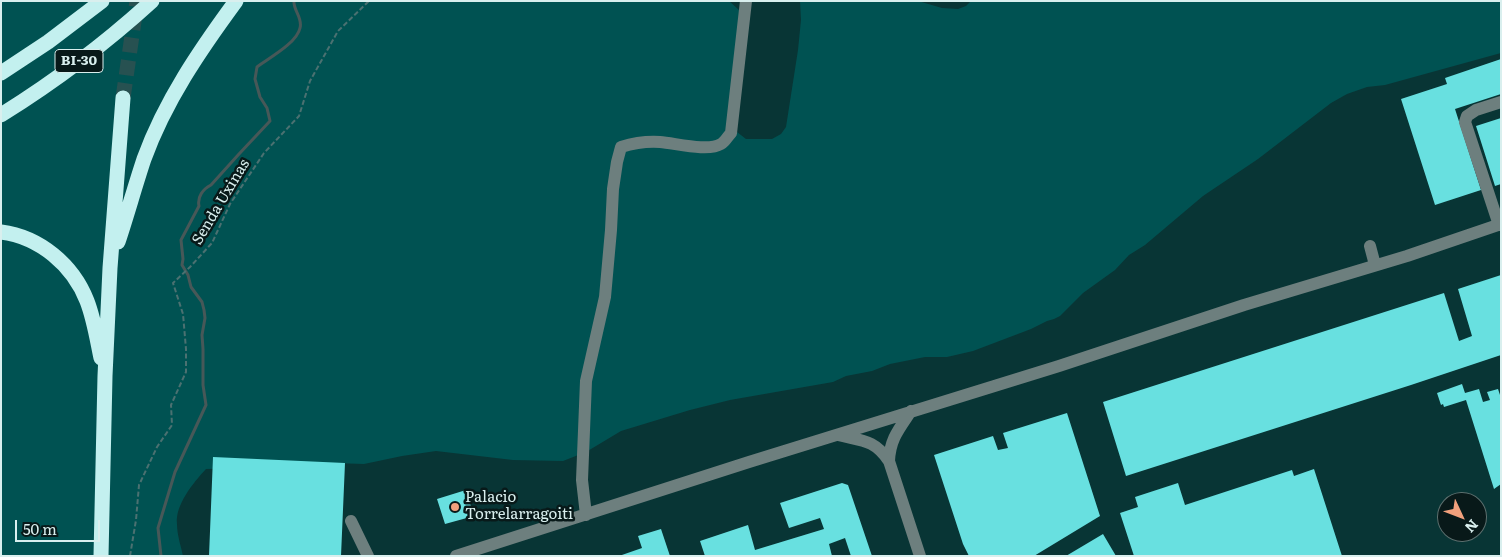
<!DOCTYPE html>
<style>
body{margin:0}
#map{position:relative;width:1502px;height:557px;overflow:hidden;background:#083535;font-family:Literata,serif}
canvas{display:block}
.frame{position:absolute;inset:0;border:2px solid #d9efee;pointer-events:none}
.north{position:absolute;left:1437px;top:492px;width:50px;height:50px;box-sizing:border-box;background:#081919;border:1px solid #5c6f6e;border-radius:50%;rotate:133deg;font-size:14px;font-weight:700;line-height:20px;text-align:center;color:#d9efee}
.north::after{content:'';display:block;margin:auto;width:18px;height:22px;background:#f1a17d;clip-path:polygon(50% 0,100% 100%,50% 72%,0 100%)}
.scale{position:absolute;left:15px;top:520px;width:85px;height:22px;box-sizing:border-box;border:2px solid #d9efee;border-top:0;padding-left:6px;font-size:15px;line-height:18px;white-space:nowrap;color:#d9efee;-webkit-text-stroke:4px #081919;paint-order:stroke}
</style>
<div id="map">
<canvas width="1502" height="557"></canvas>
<div class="frame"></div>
<div class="north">N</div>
<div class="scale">50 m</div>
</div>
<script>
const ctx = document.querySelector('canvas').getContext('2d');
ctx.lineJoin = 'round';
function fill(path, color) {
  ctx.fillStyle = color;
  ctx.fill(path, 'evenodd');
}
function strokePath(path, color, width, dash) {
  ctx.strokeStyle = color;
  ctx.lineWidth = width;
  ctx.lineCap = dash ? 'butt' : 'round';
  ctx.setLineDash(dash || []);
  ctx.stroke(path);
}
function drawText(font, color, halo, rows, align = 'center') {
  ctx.font = font + ' Literata,serif';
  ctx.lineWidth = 5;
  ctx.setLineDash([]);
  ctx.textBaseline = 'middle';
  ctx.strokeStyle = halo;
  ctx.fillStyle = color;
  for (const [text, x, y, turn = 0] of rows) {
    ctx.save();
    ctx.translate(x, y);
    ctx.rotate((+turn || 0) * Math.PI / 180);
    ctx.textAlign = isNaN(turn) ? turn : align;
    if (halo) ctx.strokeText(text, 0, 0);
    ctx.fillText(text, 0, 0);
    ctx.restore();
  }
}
fill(new Path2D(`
 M1,1H729L739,10L737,132L746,139H772L781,134L786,127L798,50L801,20L800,1H918L942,8L958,9L966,6L971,1H1501V53L1385,85L1367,87L1347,94L1331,103L1258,159L1203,196L1145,245L1129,255L1115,270L1083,293L1060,316L1054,319L1047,321L1031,329L973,351L947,357H925L890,364L872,371L846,376L833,382L730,400L690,410L621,431L586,452L563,461L513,460L436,451L402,456L364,464L334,463L279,467L206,469C193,483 175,505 177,524C177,535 181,546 183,556H1Z`), '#005252');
strokePath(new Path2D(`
 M161,556L158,528L175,472L206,405L203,385V349L202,335L205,318L204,310L202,302L191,287L188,275L182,265L183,259L181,240L199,206C197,197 203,189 211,185L239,154L270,121L267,108L260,97L255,79L257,67C269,58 297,43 300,28C303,18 293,10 294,1`), '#475858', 3);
fill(new Path2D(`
 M1501,59V94L1455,109L1481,190L1435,205L1401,99L1447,84L1445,78Z
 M1501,118V184L1495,186L1476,126Z
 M1501,275V355L1411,385L1126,476L1103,402L1444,293L1459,341L1472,336L1458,289Z
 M1462,384L1465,393L1479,389L1483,402L1490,400L1487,392L1498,389L1501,398V484L1494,489L1466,400L1444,407L1443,404L1441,405L1437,393Z
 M1067,413L1100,516L1034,556H969L963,544L934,455L993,436L998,450L1008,448L1003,433Z
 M213,457L345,463L341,556H209Z
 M1314,469L1342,556H1134L1120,513L1138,507L1135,497L1178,483L1185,505L1292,470L1294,476Z
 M842,483L848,485L872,556H851L845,538L829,544L832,556H705L700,541L748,525L755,550L824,529L820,518L789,528L780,503Z
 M466,490L474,516L445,524L437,499Z
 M661,529L670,556H619L642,548L638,536Z
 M1103,534L1116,556H1066Z`), '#68e0e0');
strokePath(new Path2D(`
 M123,98L137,1`), '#275151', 15, [15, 8]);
strokePath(new Path2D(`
 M130,556L136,520L139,485L157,447L172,425L171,405L186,372V349L183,314L173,283L190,267L212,243L230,204L264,153L299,116L310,81L338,31L369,1`), '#4b7171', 2, [5, 2.5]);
strokePath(new Path2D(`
 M1499,225L1465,122L1467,116L1476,110L1501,102
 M1370,246L1375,265
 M838,435C862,441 874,439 889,461L920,556
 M889,461C890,439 899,429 911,411
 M586,515L582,480L586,381L605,297L611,230L613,189L617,162L621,147C634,143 646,141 660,142C675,143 708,152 721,144C725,142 728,136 731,133L746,1
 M351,521L368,556
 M456,556L749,462L1059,366L1244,305L1407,256L1501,224`), '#6d7f7e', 12);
strokePath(new Path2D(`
 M1,73L48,42L102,1
 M1,115C54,82 106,43 152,1
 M1,232C40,237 73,265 87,301C94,319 97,339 101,358
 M118,242C127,215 135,186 144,159C165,101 200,50 236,1
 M101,556L105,376L110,268L123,98`), '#c3f0ef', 15);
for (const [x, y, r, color] of [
 [455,507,5,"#f1a17d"]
]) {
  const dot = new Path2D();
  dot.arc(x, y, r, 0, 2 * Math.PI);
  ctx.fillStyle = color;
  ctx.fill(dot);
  strokePath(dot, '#081919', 2);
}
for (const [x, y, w] of [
 [79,61,48]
]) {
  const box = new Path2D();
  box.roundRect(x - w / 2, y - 11.5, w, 23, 4);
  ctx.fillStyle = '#081919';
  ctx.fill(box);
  strokePath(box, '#d9efee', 1);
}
drawText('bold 14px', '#d9efee', null, [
 ["BI-30",79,61]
]);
drawText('15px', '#d9efee', '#081919', [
 ["Senda Uxinas",221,202,-59]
]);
drawText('15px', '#d9efee', '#081919', [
 ["Palacio",465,498],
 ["Torrelarragoiti",465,515]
], 'left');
</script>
